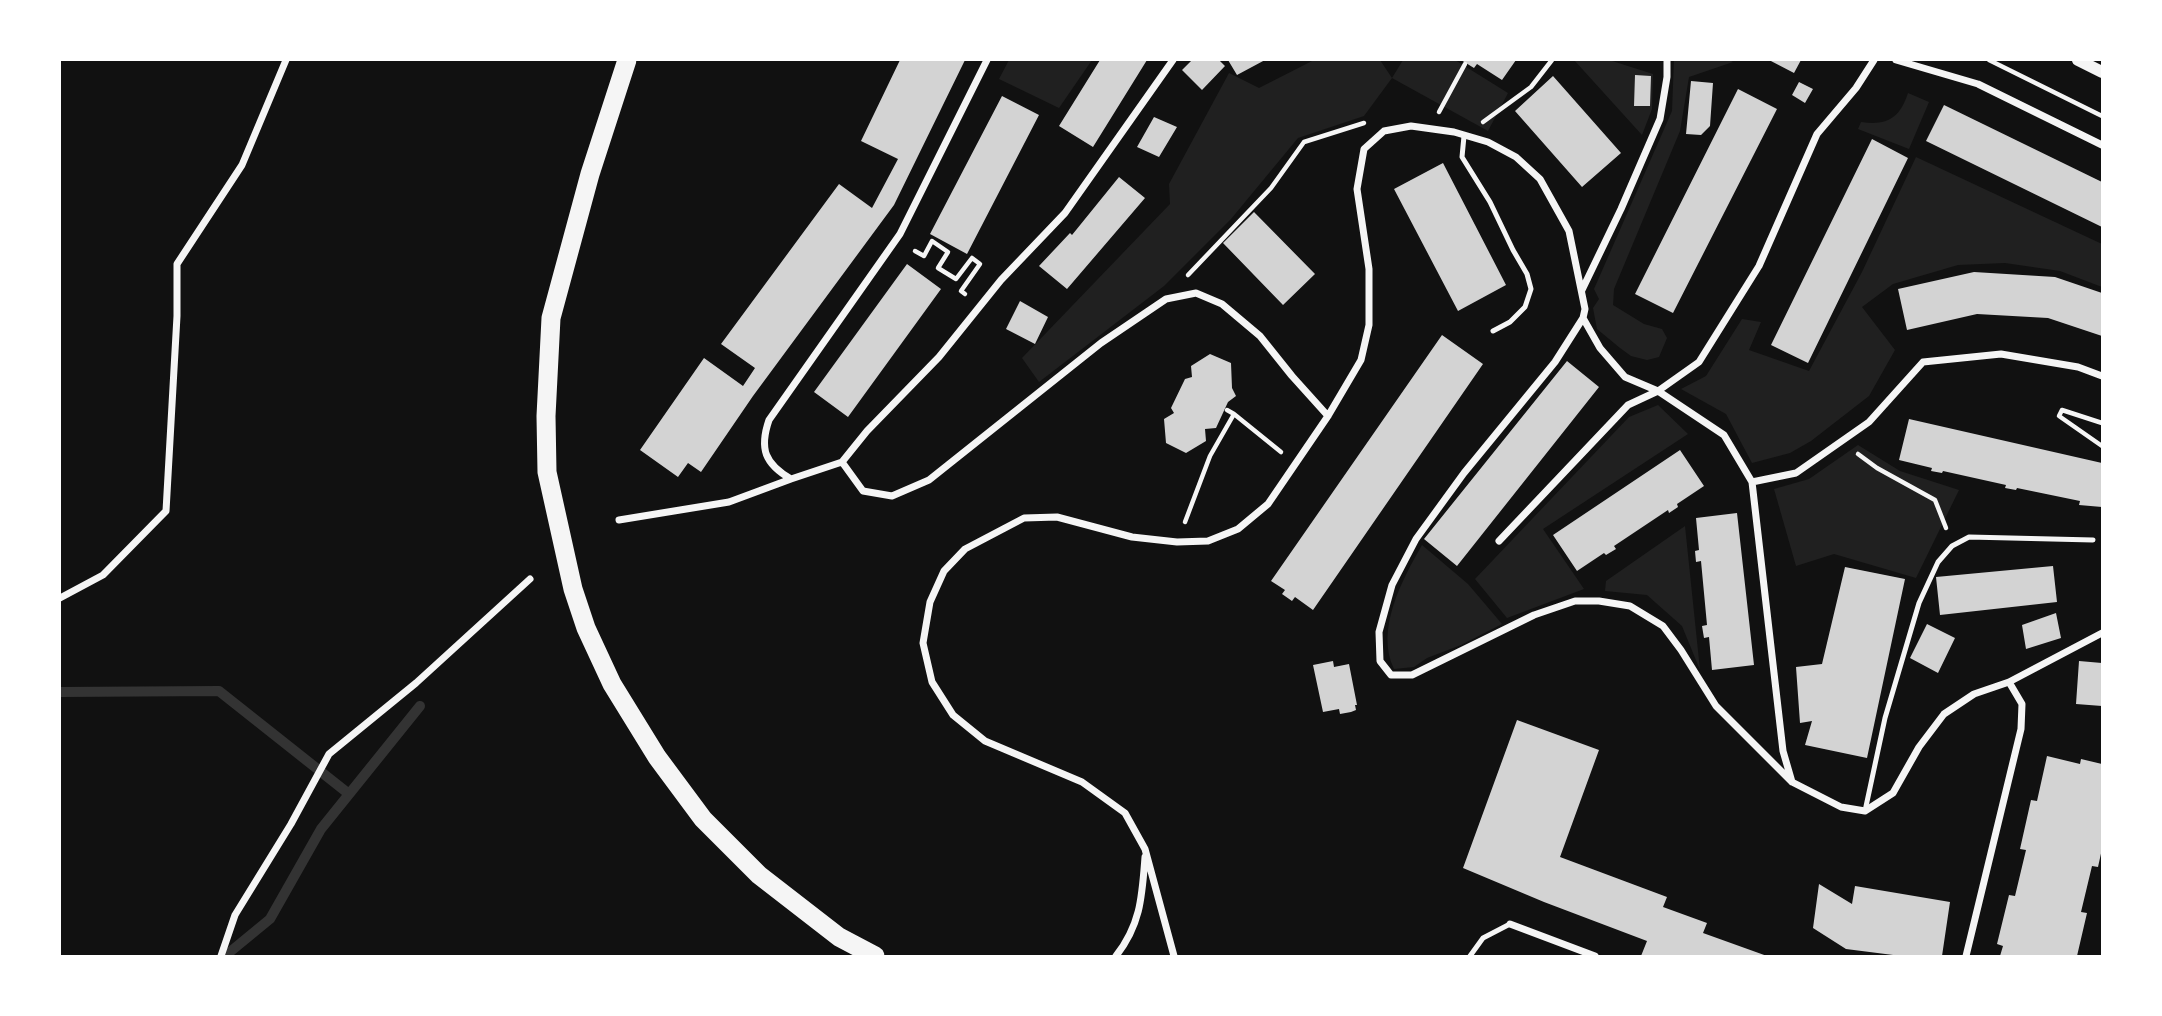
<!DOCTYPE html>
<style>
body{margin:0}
#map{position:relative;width:2162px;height:1016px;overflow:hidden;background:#111;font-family:"Space Grotesk",sans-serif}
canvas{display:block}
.frame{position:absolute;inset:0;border:61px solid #fff;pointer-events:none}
</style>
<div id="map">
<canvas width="2162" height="1016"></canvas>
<div class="frame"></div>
</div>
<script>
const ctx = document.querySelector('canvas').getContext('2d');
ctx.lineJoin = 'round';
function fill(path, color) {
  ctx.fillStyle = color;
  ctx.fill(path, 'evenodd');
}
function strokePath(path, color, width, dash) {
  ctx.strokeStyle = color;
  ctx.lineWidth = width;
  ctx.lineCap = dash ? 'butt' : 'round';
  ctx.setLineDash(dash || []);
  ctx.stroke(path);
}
fill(new Path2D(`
 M1009,60H1092L1059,108L999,79Z
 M1314,60H1380L1392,78L1403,60H1455L1508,93L1488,131L1392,78L1364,116L1298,138L1231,219L1164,286L1039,382L1022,358L1170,204L1169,184L1229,73L1259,88Z
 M1574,60H1609L1653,74L1652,109L1642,135Z
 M1674,60H1729L1733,62L1689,77L1680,131L1614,289L1613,305L1644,324L1662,329L1667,338L1659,357L1647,360L1631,356L1620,348L1597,329L1593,308L1599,299L1594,289L1672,111Z
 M1908,93L1929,102L1909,149L1858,129L1861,122C1887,126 1900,118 1908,93Z
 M1916,157L2102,244V287L2060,271L2005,263L1958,265L1893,284L1862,307L1895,350L1869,396L1811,441L1790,453L1752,463L1726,414L1681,389L1706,376L1742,319L1761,322L1749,350L1809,371L1862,272Z
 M1658,405L1688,434L1543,529L1584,589L1507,618L1475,579L1629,417Z
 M1858,445L1900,471L1959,490L1916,578L1834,554L1796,566L1774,489L1809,479Z
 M1685,526L1700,670L1682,626L1647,595L1605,591L1606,581Z
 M1422,545L1468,584L1502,624L1461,645L1427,658L1414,667L1394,669C1375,630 1402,580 1422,545Z`), '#202020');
strokePath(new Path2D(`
 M60,692L219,691L349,794
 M225,956L270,919L321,829L420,706`), '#333', 10);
fill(new Path2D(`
 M900,60H965L894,205L753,396L701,472L688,463L678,477L640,450L704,358L743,386L755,368L721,344L839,184L872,208L898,159L861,141Z
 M1100,60H1147L1093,147L1059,126Z
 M1192,60H1219L1225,66L1202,90L1182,70Z
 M1228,60H1265L1237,75Z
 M1461,60H1516L1502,80L1477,64L1474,68Z
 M1769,60H1801L1794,73Z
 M1635,75L1651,76L1650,106H1634Z
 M1553,76L1621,153L1582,187L1515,111Z
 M1691,81L1713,83L1710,126L1701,135L1686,134Z
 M1799,82L1813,89L1805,103L1792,95Z
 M1738,89L1777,109L1673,313L1635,294Z
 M1002,96L1039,115L967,254L930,234Z
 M1944,105L2102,182V227L1926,141Z
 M1154,117L1177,127L1159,157L1137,147Z
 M1872,139L1908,158L1808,363L1771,345Z
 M1443,163L1506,285L1458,311L1394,189Z
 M1119,177L1145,198L1067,289L1039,266L1070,233L1072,235Z
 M1254,212L1315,274L1283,305L1223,243Z
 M907,264L941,289L848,417L814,392Z
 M1974,272L2055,277L2102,293V336L2048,318L1977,314L1907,330L1898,289Z
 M1020,301L1048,317L1035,344L1006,329Z
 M1442,335L1483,364L1313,610L1295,597L1292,601L1282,594L1285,590L1271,581Z
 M1210,354L1231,363L1232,388L1236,396L1228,402L1216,428L1205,429L1206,441L1186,453L1166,443L1164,419L1174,413L1171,408L1185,379L1192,377L1191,366Z
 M1567,361L1599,387L1457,566L1424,539Z
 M1909,419L2102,463V507L2079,505L2080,501L2017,488L2016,490L2005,488L2006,485L1943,471L1942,473L1931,471L1932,468L1899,460Z
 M1680,450L1704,486L1677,504L1678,507L1669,513L1668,510L1614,546L1616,549L1606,555L1604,553L1577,571L1553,535Z
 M1737,513L1754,665L1712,670L1709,637L1704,638L1702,626L1707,625L1701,561L1696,562L1695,551L1699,550L1696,518Z
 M2053,566L2057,602L1940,615L1936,577Z
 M1845,567L1905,579L1867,758L1805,745L1812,721L1800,723L1796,667L1822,664Z
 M2056,613L2061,638L2026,649L2022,625Z
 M1927,624L1955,638L1938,673L1910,658Z
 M1333,661L1334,667L1349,664L1357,705H1355L1356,710L1351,712L1340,714L1339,709L1323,712L1313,665Z
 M2079,661L2102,663V706L2076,704Z
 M1517,720L1599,750L1560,857L1667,897L1663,907L1707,923L1703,933L1767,956H1641L1647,941L1544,902L1463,868Z
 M2047,756L2080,764L2081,759L2102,764V849L2098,867L2092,866L2081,912L2087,913L2077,956H2000L2003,946L1997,944L2009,895L2015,896L2026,850L2020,849L2031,800L2037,801Z
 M1819,884L1852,904L1855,886L1950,902L1942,956H1901L1846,949L1813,928Z`), '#d3d3d3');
strokePath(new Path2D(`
 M1989,60L2102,116
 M1439,112L1465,64
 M1483,122L1531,87L1552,60
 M915,251L924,256L932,241L948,252L938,268L956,279L972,258L980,264L961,291L965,294
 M1188,275L1271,188L1304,142L1364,123
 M1234,414L1281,452
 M2102,423L2062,410L2059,416L2102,446
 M1858,454L1877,468L1935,500L1946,528
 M1185,522L1210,456L1234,414L1227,410`), '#f5f5f5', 4.5);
strokePath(new Path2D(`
 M1464,136L1462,157L1490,202L1513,250L1527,274L1531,289L1525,307L1510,322L1493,331
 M1865,811L1885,718L1919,603L1938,562L1952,546L1969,537L2093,540
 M1470,956L1483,938L1510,924`), '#f5f5f5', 5);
strokePath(new Path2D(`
 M1896,60L1978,84L2102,145
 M1582,290L1621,209L1660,119L1667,77V60
 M842,462L863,491L892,496L929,480L1101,343L1166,299L1196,293L1222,304L1260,336L1292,376L1328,416
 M842,462L791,479C765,464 759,449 769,420L900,234L987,60
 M842,462L867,431L939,357L1001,280L1065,213L1173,60
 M1752,482L1796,473L1869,422L1923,362L2001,354L2078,367L2102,376
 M619,520L729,502L791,479
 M1499,541L1628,405L1658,391L1699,362L1759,266L1817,134L1856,88L1874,60
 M60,598L103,575L166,511L177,316V264L242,165L286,60
 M1792,782L1783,751L1752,482L1724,435L1658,391L1625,377L1600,348L1583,318L1555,362L1464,473L1416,539L1392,585L1379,632L1380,661L1391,675H1412L1534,615L1575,601H1599L1630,606L1663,626L1681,650L1716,706L1792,782L1841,807L1865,811L1893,793L1919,747L1944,714L1974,694L2009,682L2102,633
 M1510,924L1595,956
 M221,956L235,915L291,824L329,754L416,683L530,579
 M1116,956C1141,924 1142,896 1145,857
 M1174,956L1145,849L1125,813L1082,782L985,741L953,715L932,682L923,643L930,602L944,571L965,549L1024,518L1057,517L1132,537L1177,542L1208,541L1238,529L1268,504L1328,416L1361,360L1369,325V269L1357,189L1364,149L1384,131L1411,126L1454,132L1488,142L1516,157L1540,179L1569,231L1585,309L1583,318
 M1966,956L2021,729L2022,704L2009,682`), '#f5f5f5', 7);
strokePath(new Path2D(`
 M2078,60L2102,72`), '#f5f5f5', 12);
strokePath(new Path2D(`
 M627,60L590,174L551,318L546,416L547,472L573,589L586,628L612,684L657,757L703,819L759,875L839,937L875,956`), '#f5f5f5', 19);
</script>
